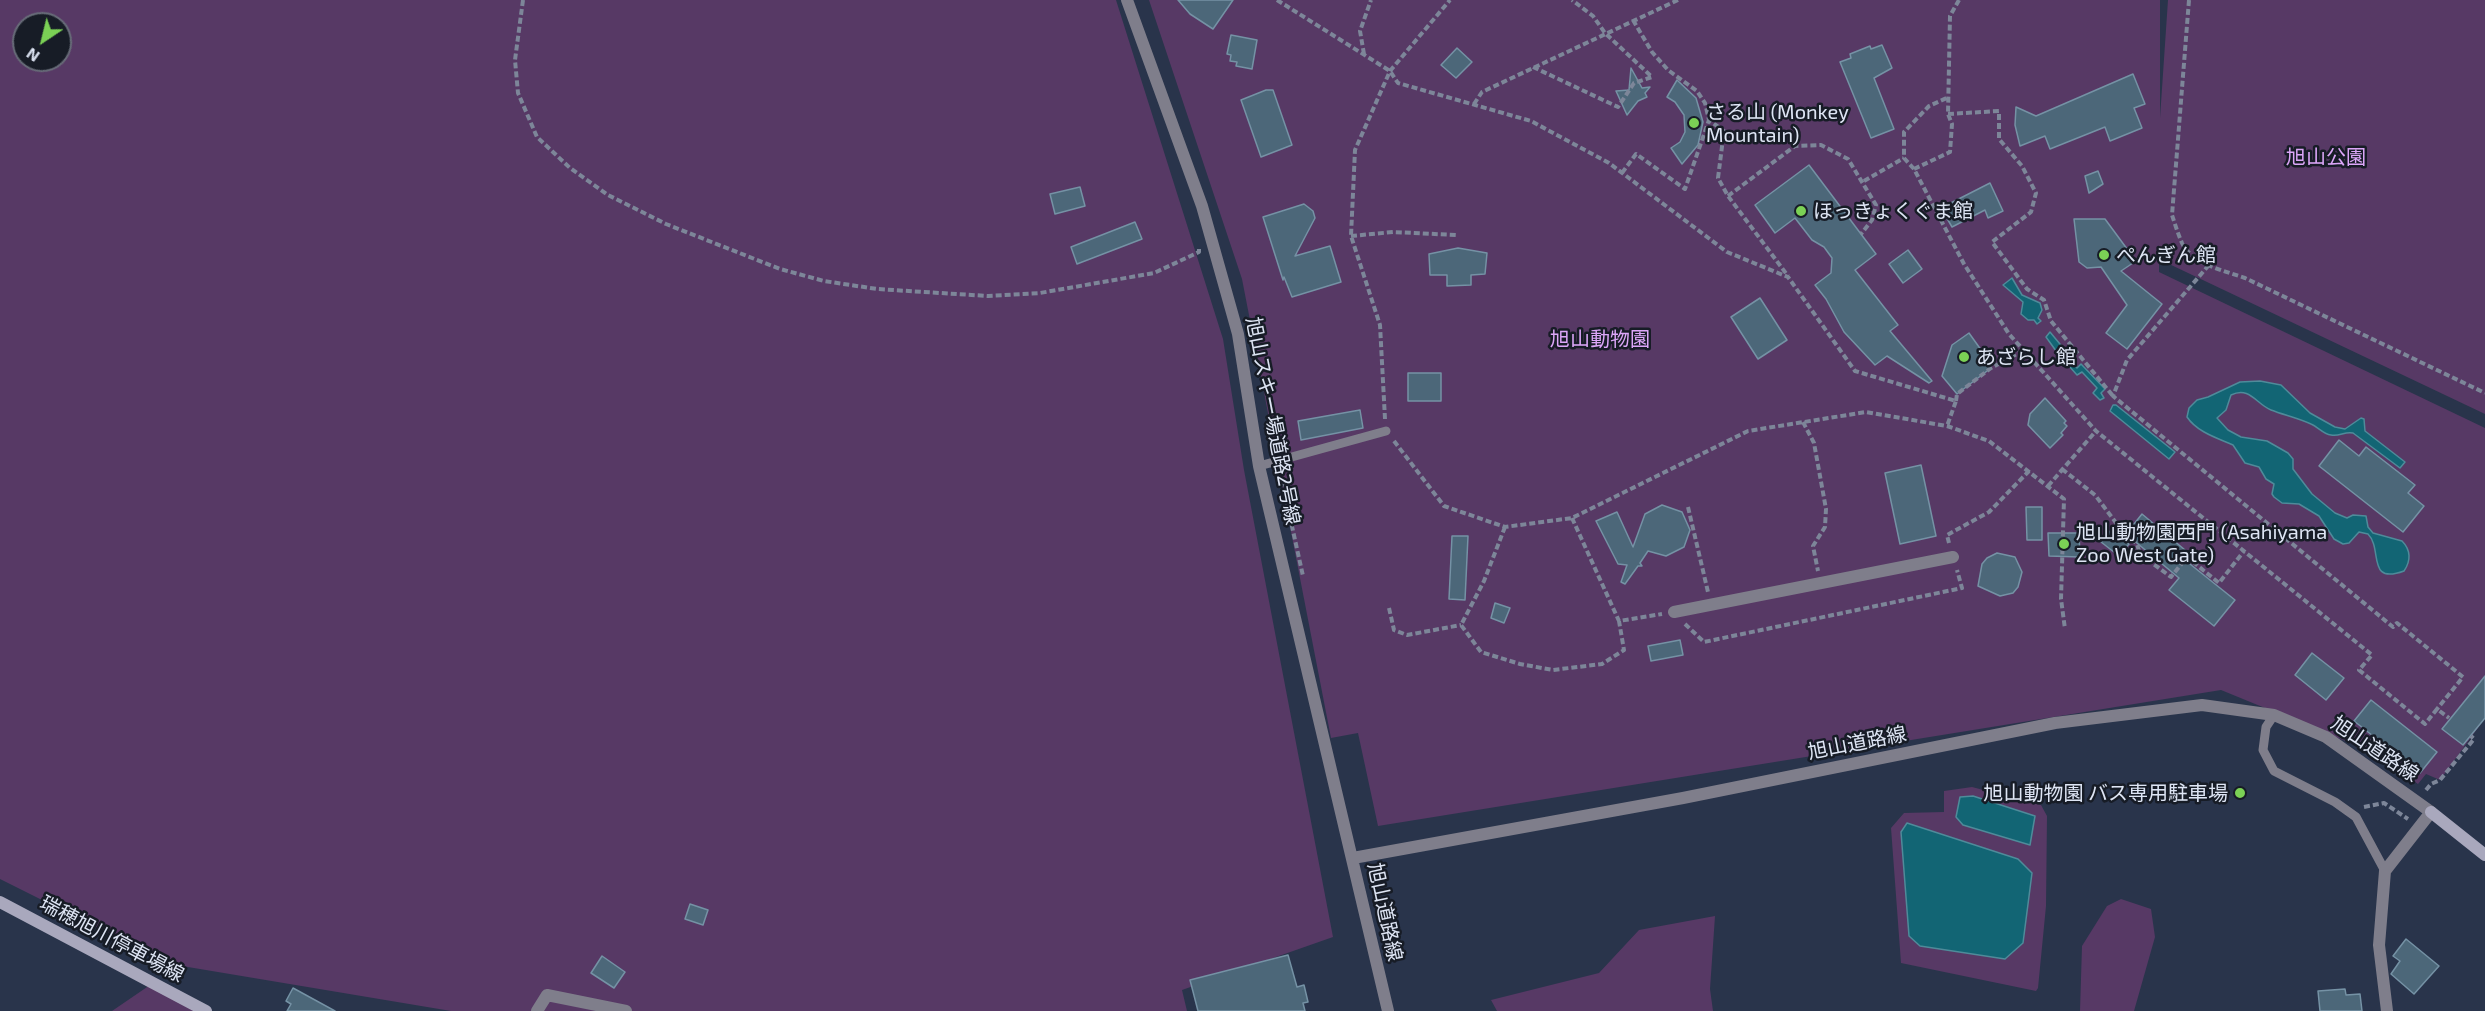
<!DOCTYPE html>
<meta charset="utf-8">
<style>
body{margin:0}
#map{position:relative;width:2485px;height:1011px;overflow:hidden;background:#29344b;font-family:"Exo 2",sans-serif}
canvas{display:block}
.north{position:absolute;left:12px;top:12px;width:60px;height:60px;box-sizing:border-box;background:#171c26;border:2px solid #676c78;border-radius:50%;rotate:215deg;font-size:16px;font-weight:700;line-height:24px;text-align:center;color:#dee5f4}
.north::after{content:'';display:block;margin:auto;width:21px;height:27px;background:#7bd155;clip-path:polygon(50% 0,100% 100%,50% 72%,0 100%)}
</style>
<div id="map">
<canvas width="2485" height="1011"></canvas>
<div class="north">N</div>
</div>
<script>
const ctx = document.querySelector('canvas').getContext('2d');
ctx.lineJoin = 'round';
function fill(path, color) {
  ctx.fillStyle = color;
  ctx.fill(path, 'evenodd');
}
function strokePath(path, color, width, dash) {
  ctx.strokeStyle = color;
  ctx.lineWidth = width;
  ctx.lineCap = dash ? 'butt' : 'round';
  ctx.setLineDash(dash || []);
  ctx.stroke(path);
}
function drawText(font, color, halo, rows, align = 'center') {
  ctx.font = font + ' "Exo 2","Noto Sans JP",sans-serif';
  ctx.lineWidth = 5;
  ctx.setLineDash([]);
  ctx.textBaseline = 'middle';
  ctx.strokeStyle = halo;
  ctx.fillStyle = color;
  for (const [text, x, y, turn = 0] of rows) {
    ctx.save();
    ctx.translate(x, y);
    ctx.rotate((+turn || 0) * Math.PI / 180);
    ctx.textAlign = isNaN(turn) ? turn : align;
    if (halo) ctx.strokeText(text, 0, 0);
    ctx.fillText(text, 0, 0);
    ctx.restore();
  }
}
fill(new Path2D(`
 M0,0H1116L1223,339L1244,470L1333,937L1182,990L1187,1011H451L170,964L0,879ZM24,24H60V60H24Z
 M1149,0H2160V118L2168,0H2485V414L2167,263L2159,253V272L2485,428V718L2440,780L2426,774L2418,784L2370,751L2221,690L1378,826L1358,733L1331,738L1242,279Z
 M1972,787L2041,805L2047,816L2046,906L2038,988L2036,991L1901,963L1891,828L1904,813L1944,812V791Z
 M2121,899L2151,909L2155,937L2134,1011H2080L2082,946L2107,906Z
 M1715,916L1710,989L1713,1011H1497L1491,1000L1599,973L1639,930Z
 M153,983L206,1011H112Z`), '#573965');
const water = new Path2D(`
 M2012,278L2022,295L2040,303L2042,310L2038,318L2041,321L2037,324L2034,320H2028L2021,314L2023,302L2003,285Z
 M2050,332L2069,355L2068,359L2064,362L2046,337Z
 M2072,363L2077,368L2081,364L2105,389L2101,393L2104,398L2100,400L2093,393L2097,388L2082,372L2077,375L2069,366Z
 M2260,381L2281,385L2310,413L2335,427L2345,429L2361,418L2364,419L2365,431L2405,462L2400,468L2353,433C2345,431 2339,437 2331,435C2323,434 2318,427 2311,424C2298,418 2284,415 2271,410C2256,404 2250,386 2231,395L2226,410L2217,418L2228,430L2241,437L2267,441L2288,453L2293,459V469L2312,494L2335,513L2347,518L2353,515L2366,516L2368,527L2373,533L2402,541C2411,550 2411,561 2404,571C2366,585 2383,549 2368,534L2359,532L2349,543L2343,544L2334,539L2319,516L2299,504L2282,503L2274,497L2272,494L2274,484L2266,479L2259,467L2245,463L2233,445C2217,438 2197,432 2187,417L2189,408L2197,400L2208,397L2240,382Z
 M2113,405H2116L2175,452L2169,459L2110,411Z
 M1973,796L2035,816L2030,845L1963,825L1956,817L1960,797Z
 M1907,823L2018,859L2032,873L2023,943L2005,959L1920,946L1909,936L1901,832Z`);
fill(water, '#126574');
strokePath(water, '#4f8b9a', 1.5);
const building = new Path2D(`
 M1178,0H1233L1213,29L1190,14Z
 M1231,35L1257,40L1252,69L1236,66L1237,62L1230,61L1231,55L1227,54Z
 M1882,45L1892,68L1874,78L1894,129L1871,138L1840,62L1851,58L1850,54L1870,46L1871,49Z
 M1457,48L1472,62L1456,78L1441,65Z
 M1631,68L1642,88L1650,87L1645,93L1647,97L1638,101L1627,115L1616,91L1629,90Z
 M2133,74L2145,104L2134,108L2142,128L2110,141L2105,127L2050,149L2045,136L2020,146L2015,125L2016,107L2036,116Z
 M1677,80L1696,98L1703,122L1698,145L1682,164L1671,148L1680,142L1685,132L1684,115L1675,102L1667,97Z
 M1266,90H1273L1292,145L1261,157L1241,100Z
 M1809,165L1876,254L1855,270L1898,325L1890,331L1932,381L1929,383L1887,356L1875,365L1844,332L1826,299L1815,285L1831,273L1832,258L1824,247L1812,240L1795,218L1775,233L1755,205Z
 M2098,171L2103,184L2089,193L2085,176Z
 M1990,183L2003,211L1988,218L1985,210L1952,227L1941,208Z
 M1080,187L1085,206L1055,214L1050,194Z
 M1304,204L1313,211L1315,218L1295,256L1330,246L1341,282L1292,297L1284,277L1283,280L1263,217Z
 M2074,219H2105L2136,261L2121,271L2162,304L2127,349L2106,333L2127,305L2101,267L2087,268L2079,262Z
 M1135,222L1142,239L1077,264L1071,247Z
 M1458,248L1487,253L1485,274L1471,275V285L1447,286V275H1430L1429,254Z
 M1908,250L1922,269L1903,283L1889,264Z
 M1760,298L1787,340L1758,359L1731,317Z
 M1969,333L1984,354L1982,356L1991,368L1957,394L1942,376L1952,345Z
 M1408,373H1441V401H1408Z
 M2045,398L2066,421L2064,423L2067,426L2061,433L2063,435L2050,448L2028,425L2030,414Z
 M1360,410L1363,428L1301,440L1298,421Z
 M2339,440L2359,456L2366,447L2415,485L2408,493L2424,506L2403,532L2319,466Z
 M1921,465L1936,536L1900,544L1885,473Z
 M1662,505L1682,512L1690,530L1684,547L1666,556L1648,551L1640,563L1642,566H1638L1625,584L1621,582L1627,565L1618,564L1596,521L1617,512L1633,547L1645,514Z
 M2026,507H2042V540H2027Z
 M2142,514L2185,550L2180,556L2235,600L2214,626L2169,590L2179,578L2126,534Z
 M2111,530L2129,544L2119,556L2101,542Z
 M2048,533H2079L2080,557L2049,556Z
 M1452,536H1468L1465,600L1449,599Z
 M1997,553L2015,557L2022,572L2018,587L2013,593L2000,596L1978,586L1982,564L1987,558Z
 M1495,603L1510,608L1504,623L1491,618Z
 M1680,640L1683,655L1651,661L1648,646Z
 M2312,653L2344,678L2326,700L2295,675Z
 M2485,676V718L2463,745L2442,729Z
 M2371,700L2437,752L2420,773L2354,721Z
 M690,904L708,910L703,925L685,919Z
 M2406,939L2439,966L2414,994L2391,974L2400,961L2393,956Z
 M1288,955L1297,987L1304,985L1308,1002L1303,1003L1305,1011H1198L1190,980Z
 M602,956L625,972L614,988L591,973Z
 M293,988L335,1011H287L291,1004L286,1001Z
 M2345,989L2346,995L2360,994L2362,1011H2320L2318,991Z`);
fill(building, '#4c6779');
strokePath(building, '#7592a5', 1.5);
strokePath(new Path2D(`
 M523,0L515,60L518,93L537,137L570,168L608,195L666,224L780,269L824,281L877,289L988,296L1040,293L1154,273L1199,252V249
 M1277,0L1390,71L1398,83L1531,121L1609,163L1727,252L1788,277L1855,371L1956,401L1947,426
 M1959,0L1950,16L1948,114L1952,124L1950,152L1914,169L1964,264L2009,334L2096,431L2372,655L2359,670L2425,724L2437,709L2449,718
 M2189,0L2172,215C2175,224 2178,234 2182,243C2192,264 2225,271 2245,278L2485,393
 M1633,20L1652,52L1668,70L1697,91L1705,103L1709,120L1724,131L1718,178L1728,196L1788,276
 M1364,54L1360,31L1371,0
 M1533,67L1618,107L1634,83L1652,77L1605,33L1593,16L1572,0
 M1474,104L1482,92L1678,0
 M1948,114L1999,111V139L2022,166L2036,193L2031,212L1992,242L2027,289L2044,300L2051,321L2113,396
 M1914,169L1904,158V132L1929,106L1949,97
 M1622,173L1636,154L1685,189L1709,120
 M1864,181L1904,158
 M1728,196L1795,146L1821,145L1848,159L1876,205L1872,220L1861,234
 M1351,236L1393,232L1456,235
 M2209,265L2127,360L2113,396L2393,627L2397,623L2463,677L2437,709
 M1956,401L1957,394L1991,368L2024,350
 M1385,419L1380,325L1351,236L1355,150L1390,71L1450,0
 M1803,422L1814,443L1826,509L1825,527L1813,546L1818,571
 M1394,441L1444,506L1505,527L1572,518L1748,431L1866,412L1947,426L1989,441L2064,499L2061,599L2065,629
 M2062,469L2095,495L2123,532L2137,544L2140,554L2171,577L2187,557L2219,583L2244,551
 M1280,472L1303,576
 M2048,486L2096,431
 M1688,507L1708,592
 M1572,518L1619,621L1662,614
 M1505,527L1484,581L1461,625L1481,652L1520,664L1553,670L1602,664L1624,650L1619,621
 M1949,543L1947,535L1989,512L2029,471
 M1389,608L1394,630L1407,635L1461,625
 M1685,624L1704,642L1962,588L1957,570
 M2426,790L2431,784L2440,780L2474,739L2471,736
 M2364,807L2384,803L2408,819`), '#7d8699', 4, [6, 3]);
strokePath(new Path2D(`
 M1259,466L1386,431
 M2274,715L2266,727L2263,750L2274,771L2335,802L2356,817L2385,871`), '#7f7e8b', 9);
strokePath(new Path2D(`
 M1127,0L1202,206L1238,334L1259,466L1388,1011
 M1674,612L1953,557
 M1353,858L1683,798L2055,723L2202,705L2274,715L2326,737L2431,812L2385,871L2379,945L2387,1011
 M537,1011L547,995L626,1011`), '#7f7e8b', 12);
strokePath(new Path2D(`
 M2431,812L2485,855
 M0,902L206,1011`), '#a9a8bd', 12);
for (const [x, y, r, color] of [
 [1694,123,6,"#7bd155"],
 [1801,211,6,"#7bd155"],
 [2104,255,6,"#7bd155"],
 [1964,357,6,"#7bd155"],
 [2064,544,6,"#7bd155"],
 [2240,793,6,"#7bd155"]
]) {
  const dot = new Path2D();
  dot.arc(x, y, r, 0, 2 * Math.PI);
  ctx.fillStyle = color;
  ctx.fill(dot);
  strokePath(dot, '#171c26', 2);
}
drawText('20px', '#dee5f4', '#171c26', [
 ["さる山 (Monkey",1706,112],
 ["Mountain)",1706,135],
 ["ほっきょくぐま館",1813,211],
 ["ぺんぎん館",2116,255],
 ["あざらし館",1976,357],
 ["旭山動物園西門 (Asahiyama",2076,532],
 ["Zoo West Gate)",2076,555],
 ["旭山動物園 バス専用駐車場",2228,793,"right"]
], 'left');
drawText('20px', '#dca6f8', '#171c26', [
 ["旭山公園",2326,157],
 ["旭山動物園",1600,339]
]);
drawText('20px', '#dee5f4', '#171c26', [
 ["旭山スキー場道路2号線",1273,421,79],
 ["旭山道路線",1857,743,-11],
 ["旭山道路線",2375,749,34],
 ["旭山道路線",1385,912,78],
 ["瑞穂旭川停車場線",112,939,28]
]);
</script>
